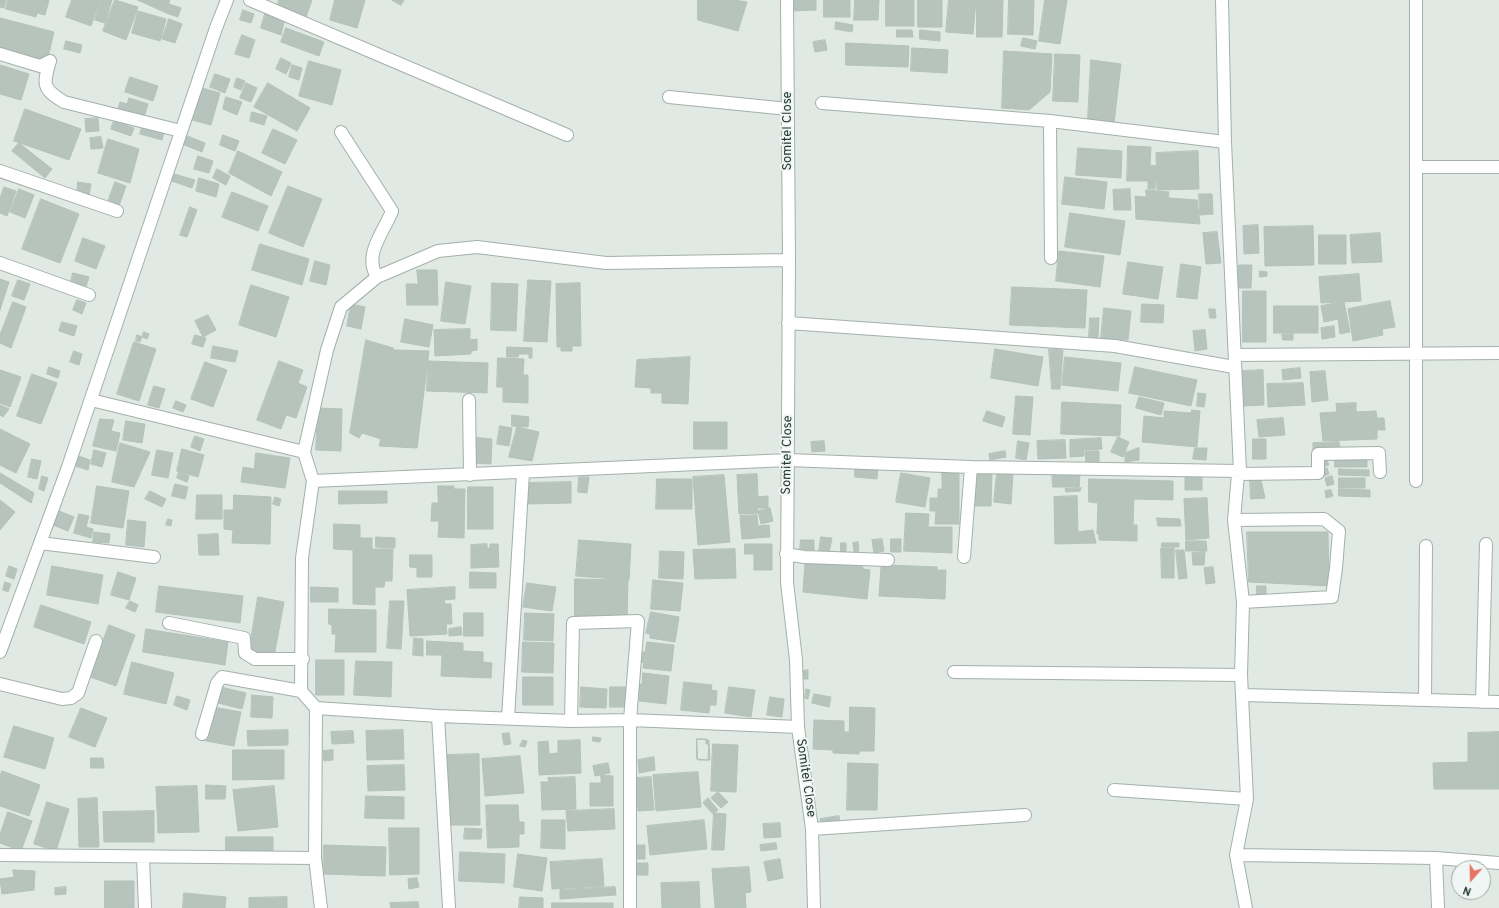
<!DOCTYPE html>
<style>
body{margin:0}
#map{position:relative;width:1499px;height:908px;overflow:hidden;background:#e0e9e4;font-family:Overpass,sans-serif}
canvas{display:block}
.north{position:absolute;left:1451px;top:860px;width:40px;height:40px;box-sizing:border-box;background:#f0f6f3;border:1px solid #9eaaa5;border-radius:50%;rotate:200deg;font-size:11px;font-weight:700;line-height:16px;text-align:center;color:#233830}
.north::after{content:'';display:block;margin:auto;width:14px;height:18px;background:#e47564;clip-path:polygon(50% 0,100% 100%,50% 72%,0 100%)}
</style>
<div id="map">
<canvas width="1499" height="908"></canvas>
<div class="north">N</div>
</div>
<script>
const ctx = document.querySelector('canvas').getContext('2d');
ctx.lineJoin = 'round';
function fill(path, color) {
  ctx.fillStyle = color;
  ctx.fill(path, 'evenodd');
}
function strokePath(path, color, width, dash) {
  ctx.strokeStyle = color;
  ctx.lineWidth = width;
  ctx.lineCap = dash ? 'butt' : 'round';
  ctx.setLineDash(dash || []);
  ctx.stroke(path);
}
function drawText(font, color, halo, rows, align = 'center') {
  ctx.font = font + ' Overpass,sans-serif';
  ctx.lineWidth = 4;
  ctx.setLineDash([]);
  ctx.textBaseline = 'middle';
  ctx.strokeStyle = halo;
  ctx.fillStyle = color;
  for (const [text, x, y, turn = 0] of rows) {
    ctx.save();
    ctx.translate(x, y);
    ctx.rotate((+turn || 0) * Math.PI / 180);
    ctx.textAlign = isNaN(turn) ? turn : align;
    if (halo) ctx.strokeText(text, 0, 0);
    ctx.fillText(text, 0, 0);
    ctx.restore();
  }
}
const building = new Path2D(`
 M0,0H6L4,8L0,7Z
 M8,0H49L45,15L37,13L36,17L6,9Z
 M72,0H100L91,26L66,17Z
 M101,0H112L105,23L95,20Z
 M115,0L138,7L126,40L103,31Z
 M138,0H170L165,12Z
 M279,0H312L305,20L277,6Z
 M335,0H365L357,28L330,20Z
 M392,0H404L401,5Z
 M698,0H734L747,2L738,31L698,20Z
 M791,0H816V10L792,11Z
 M824,0H850V17H824Z
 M855,0H879L878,20H854Z
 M886,0H914V26H886Z
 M918,0H942V27H918Z
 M949,0H976L973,34L946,32Z
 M977,0H1003L1002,37H977Z
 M1009,0H1034L1033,35L1008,34Z
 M1045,0H1067L1060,44L1039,41Z
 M169,4L181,8L178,17L166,13Z
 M243,10L254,14L251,23L240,20Z
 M138,11L166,19L160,41L132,33Z
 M265,14L284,22L281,35L261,28Z
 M0,18L54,32L47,62L0,50Z
 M169,19L182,24L175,43L162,39Z
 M836,22L853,25L852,32L835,29Z
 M286,28L324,42L319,56L281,42Z
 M897,30H912L913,37H897Z
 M920,30L940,32V41L920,39Z
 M242,35L255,40L249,58L235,54Z
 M1023,38L1037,41L1035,49L1021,46Z
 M825,40L827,50L815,52L813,42Z
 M66,41L82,45L80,53L64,49Z
 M846,43L909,46L908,67L846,65Z
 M912,48L948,50L947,73L911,71Z
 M1004,51L1052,54L1050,92L1029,110L1002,108Z
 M1055,54L1080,55L1078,102L1053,101Z
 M281,58L291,63L286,74L276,69Z
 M1091,60L1121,64L1114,123L1088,119Z
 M309,61L341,70L332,105L299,96Z
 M0,65L29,74L21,100L0,94Z
 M292,65L302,68L299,80L289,77Z
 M215,74L230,79L225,93L210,87Z
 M130,77L158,86L153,101L125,92Z
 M237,78L245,81L241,90L234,87Z
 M246,83L257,88L251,102L240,98Z
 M268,83L310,108L297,131L254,107Z
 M202,88L220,93L211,125L192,120Z
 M226,97L242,102L237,115L223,109Z
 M129,98L148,104L144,117L118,109L120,102L127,104Z
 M25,109L81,129L69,160L14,141Z
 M252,112L267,116L264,125L250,121Z
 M98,118L99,131L86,132L85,119Z
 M114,121L134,128L131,136L111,129Z
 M143,123L165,129L162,140L140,134Z
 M273,129L297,140L285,164L262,153Z
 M185,135L205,143L202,152L182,144Z
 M223,135L239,141L235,151L220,145Z
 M101,137L103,148L91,149L90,138Z
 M108,139L139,149L130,183L98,173Z
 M19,143L52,169L45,178L12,151Z
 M1128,146L1151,147L1150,165L1156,166L1155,189H1148V181H1127Z
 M1078,148L1122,151L1121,178L1076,175Z
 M238,151L282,172L271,196L229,173Z
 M1198,151L1199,189L1157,190L1156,153Z
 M198,156L213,161L209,173L194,169Z
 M217,169L230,176L226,185L213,178Z
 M171,173L195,180L192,188L169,180Z
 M1065,177L1107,182L1104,209L1062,204Z
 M199,178L219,184L216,197L196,191Z
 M78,182L91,184L89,196L77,194Z
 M115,182L126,186L119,206L108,202Z
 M288,186L322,199L303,247L269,233Z
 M4,187L16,191L7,216L0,213V199Z
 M19,189L34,195L25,218L10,212Z
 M1130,189L1131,210H1114L1113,190Z
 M1146,190L1169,192L1168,198L1197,200L1200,224L1136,219L1135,196L1146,197Z
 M232,192L268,206L258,231L222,217Z
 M1199,194H1212L1213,214L1200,215Z
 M41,199L79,214L60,263L22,249Z
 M190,207L197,210L187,237L180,235Z
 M1070,213L1125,221L1120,255L1065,247Z
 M1258,225L1259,253L1244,254L1243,226Z
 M1313,226L1314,265L1265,266L1264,227Z
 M1217,232L1221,263L1206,264L1203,233Z
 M1380,233L1382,262L1352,263L1350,235Z
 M1319,235H1346V264H1319Z
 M83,238L105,246L96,269L75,261Z
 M260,244L309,259L302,285L252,270Z
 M1059,251L1104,256L1100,287L1056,281Z
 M315,261L330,265L326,285L310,281Z
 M1128,262L1163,267L1158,299L1123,294Z
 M1181,264L1201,267L1197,299L1177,297Z
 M1239,265H1252L1251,288H1239Z
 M417,270H437L438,305H407L406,284H418Z
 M1260,271L1267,272V276L1260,277Z
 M73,273L89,277L85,290L70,285Z
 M1359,274L1361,301L1321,303L1319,277Z
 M0,279L9,282L0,310Z
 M18,280L30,284L24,300L12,296Z
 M528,280L551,281L547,342L524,341Z
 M446,282L471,286L465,324L441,321Z
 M492,283L518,284L516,331L491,330Z
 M580,283L581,346H572V351H561V347H557L556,284Z
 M251,285L289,297L276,337L239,325Z
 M1012,287L1087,290L1085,328L1010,325Z
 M1243,291H1266V342H1243Z
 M77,300L86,303L82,314L73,310Z
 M1390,301L1395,327L1382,329L1383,335L1353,341L1348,309Z
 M13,302L26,307L11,348L0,343V335Z
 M1344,302L1350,332L1340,334L1338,319L1324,322L1321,306Z
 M351,304L365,307L361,329L347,326Z
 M1142,304L1164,305L1163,323L1141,322Z
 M1274,306H1318V333H1274Z
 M1104,308L1131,311L1128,340L1101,338Z
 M1209,309H1215L1216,318H1210Z
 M208,315L216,330L203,337L195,321Z
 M1090,318H1099L1098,338L1089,337Z
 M405,319L433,325L429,347L401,342Z
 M62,322L77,326L74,336L59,331Z
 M1334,326L1335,337L1322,339L1321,328Z
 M470,329V340L477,339V350L471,351V354L435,356L434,330Z
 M1205,330L1207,349L1195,351L1193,331Z
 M144,332L149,334L147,339L142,337Z
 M1282,334H1293V340H1283Z
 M137,335L142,337L140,342L136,341Z
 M195,335L206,338L203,347L192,344Z
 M366,340L393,348L394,350L429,351L417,448L379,446L381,439L362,433L359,438L350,433Z
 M134,342L156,349L139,401L117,394Z
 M213,346L238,351L235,362L211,358Z
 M507,347L532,348V358H529V354H519L518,357H507Z
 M995,349L1043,357L1038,386L991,378Z
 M1049,349L1063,350L1060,389H1052Z
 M74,351L82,354L79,365L70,362Z
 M690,357L688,404L662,403V393H651V388L635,387L637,360Z
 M1065,357L1121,363L1118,391L1062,385Z
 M498,358L524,359L523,375H528V403L503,402V387H497Z
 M279,361L303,370L298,383L307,387L296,418L286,415L281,429L257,420Z
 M428,361L488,363L487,393L427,391Z
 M205,362L227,370L213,407L191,399Z
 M49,367L60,371L58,378L47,374Z
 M1135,367L1197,380L1191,406L1129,393Z
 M1300,368L1301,378L1283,380L1282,370Z
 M0,370L21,377L10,407L0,403Z
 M1263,370L1264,405L1244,406L1242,371Z
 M1325,371L1328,400L1312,402L1310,372Z
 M32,374L57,383L41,424L17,416Z
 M1303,383L1305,405L1268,407L1267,384Z
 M154,386L165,389L159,408L148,405Z
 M1198,393L1206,394L1204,407L1197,406Z
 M1016,396L1033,397L1030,435L1013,434Z
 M1139,397L1164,403L1161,415L1136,408Z
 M176,401L186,405L183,412L173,408Z
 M1062,402L1121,405L1120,436L1061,434Z
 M1356,403V412L1376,411L1377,418H1384L1385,430H1377V439L1323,441L1320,413L1337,412L1336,404Z
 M0,405L9,409L3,417L0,415Z
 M318,408L342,409L341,451L316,450Z
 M1192,410L1200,411L1197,447L1142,442L1144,416L1164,418V411L1191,413Z
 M987,411L1005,417L1002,427L983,421Z
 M512,415L529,417L528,427L512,426Z
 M1283,418L1285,435L1259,437L1257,420Z
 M100,419L114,420L111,431L120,433L116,451L93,446Z
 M126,421L145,424L142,443L123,440Z
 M694,422H727V449H694Z
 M500,426L512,428L509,446L497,444Z
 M517,427L539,432L532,461L509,457Z
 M0,429L30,444L16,473L0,465Z
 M195,436L204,439L200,451L191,447Z
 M471,437L492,439L491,464L470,463Z
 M1118,437L1129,442L1123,457L1111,452Z
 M1101,438L1102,449L1084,450V456L1070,457V440Z
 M1253,439H1266V459H1253Z
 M1065,440L1066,458L1038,459L1037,441Z
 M824,441L825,451L812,452L811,442Z
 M1018,441L1029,443L1026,460L1016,458Z
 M1339,442L1340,448L1313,450V443Z
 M120,443L150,452L134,487L112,482Z
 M1139,448V460L1125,462V453Z
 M1195,448H1207L1206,460L1193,459Z
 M182,449L204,455L198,477L177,471Z
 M94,450L106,453L102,467L91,464Z
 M157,450L173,453L168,478L152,475Z
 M1005,451L1006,457L990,460L989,454Z
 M1086,451H1099V462H1086Z
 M256,453L290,458L285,488L241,482L243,467L254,469Z
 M76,455L90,460L88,470L72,465Z
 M1326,458L1329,465L1322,467L1319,460Z
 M32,459L41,461L37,479L28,477Z
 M1335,460H1367V467H1335Z
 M855,466L878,467L877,479L855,477Z
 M1327,468L1329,474L1323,476L1321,471Z
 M1339,469L1369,470V476L1339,475Z
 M942,471H959V524H935L936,511H930V498H938V489H942Z
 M974,471L992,472L991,506H972Z
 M1052,471L1080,475L1079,487H1053Z
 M179,472L189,476L187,482L177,478Z
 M0,473L34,493L31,503L0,483Z
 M901,473L930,478L925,507L896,502Z
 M997,473L1013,474L1011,504L994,502Z
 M757,474L758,497L768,496V508H757L758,513L739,514L737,475Z
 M724,475L730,542L698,545L693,477Z
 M42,476L48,478L44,491L39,489Z
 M1202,476V490H1185V477Z
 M1332,476L1334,484L1327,486L1325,478Z
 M579,477H589L587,493L578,492Z
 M1339,478H1365V488H1339Z
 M657,479H692V509H656Z
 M1089,479L1173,481V500L1134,499L1133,525H1137V541L1099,540V534H1097L1098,503L1089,502Z
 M1250,480H1261L1265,498L1251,499Z
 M571,482V503L523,504V483Z
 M175,484L188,487L185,499L172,496Z
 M97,486L129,491L123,528L91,523Z
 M438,486H454V489H465L464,538L438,537L439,521H431L432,503H438Z
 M468,487H493V529H468Z
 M1081,488L1080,491L1066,492L1065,489Z
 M1339,489L1370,490V497L1339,496Z
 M1331,490L1333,496L1326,498L1325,491Z
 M150,491L166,499L162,507L145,499Z
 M339,491H387V503L339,504Z
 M197,495H222V519H196Z
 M234,495L271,497L270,544L232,543L233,530L224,529V510H233Z
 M1077,496L1078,532L1093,530L1096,543L1055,544L1054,497Z
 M275,497L281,499L279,506L273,504Z
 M1207,498L1209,538L1186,540L1184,499Z
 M0,500L15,512L0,530Z
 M770,508L773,521L761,524L758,511Z
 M59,511L74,517L68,531L53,525Z
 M906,513L929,514L928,527H952V553L904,551Z
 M79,514L89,516L86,527L93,529L91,538L74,533Z
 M757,515L758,526L769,525L770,537L742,539L740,516Z
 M1157,518L1180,519L1181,526H1158Z
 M168,519L172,520L171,526L166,525Z
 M128,520L146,522L144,547L126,545Z
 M334,524L360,525V538H372V549H393L392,581H385L384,587H375V605L353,604V550L334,549Z
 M94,532L110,534L109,543L93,542Z
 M1247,532H1328L1329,586L1249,582Z
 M218,534L219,555H199L198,535Z
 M376,537L395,538V548L376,547Z
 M821,537L832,538L829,553L819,551Z
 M882,539L884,551L874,553L872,540Z
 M891,539H901V552H891Z
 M579,540L631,544L629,580L576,576Z
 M801,540H814V550L800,549Z
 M1186,541H1206L1207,551H1186Z
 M858,542L859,551L854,552L853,543Z
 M841,543H846V553H841Z
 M1162,543H1179V547H1162Z
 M487,544V548H490V544H498L499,567L471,568V545Z
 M745,544H772V570H754V554H745Z
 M1161,548H1174V578H1162Z
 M735,549L736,578L695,579L693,550Z
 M1176,550H1184L1187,578L1179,579Z
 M660,551L684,552L683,579L659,578Z
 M1205,552L1204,565H1193L1192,553Z
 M410,555H432V577H417V568L410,567Z
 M817,561L863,567V569L870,570L867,599L803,592L805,562L817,564Z
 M889,565L937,567V570H946L945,599L879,596L881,567H889Z
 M9,566L17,569L14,579L6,576Z
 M52,566L103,575L98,604L47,595Z
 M1213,567L1215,583L1206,584L1204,568Z
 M118,572L136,578L129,600L111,595Z
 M470,572L496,573V588H470Z
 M575,579L628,580L627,619L575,618Z
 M653,580L683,583L680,611L651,609Z
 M5,582L11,584L8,592L3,590Z
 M527,583L556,587L552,611L523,607Z
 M159,586L243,596L240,623L156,612Z
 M1257,586H1266V595H1257Z
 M311,587L338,588V602H311Z
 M455,587V599L444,600L445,604H451L452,624H446L447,634L410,636L407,590Z
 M258,597L284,602L274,657L249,652Z
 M130,601L138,605L135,612L126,608Z
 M390,601H404L401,649L387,648Z
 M41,605L91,622L84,644L34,627Z
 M329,609L376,610V652H335L336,634H332V625L329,624Z
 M651,612L679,617L675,642L650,638V634L646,633Z
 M464,613H483V636H464Z
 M525,613L554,614L553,641L524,640Z
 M109,625L135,635L116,686L90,677Z
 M461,627L462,635L449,636V629Z
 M146,629L228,642L225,665L143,652Z
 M414,638L423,639V656L413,655Z
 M427,641L463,643V651L483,652V662L492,663L491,678L441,676L442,655H427Z
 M523,642L554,643L553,673L522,672Z
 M647,642L674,645L671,671L643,668L644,663L641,662L643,652H645Z
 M316,660H344V695H316Z
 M356,661L392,662L391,697L354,695Z
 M132,662L174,673L166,704L124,694Z
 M808,670V679H804L803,671Z
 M643,673L669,676L666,704L639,701L640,693H637L638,684H642Z
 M523,677H553V705H523Z
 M684,682L712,685L711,690L717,691L716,705H710L709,713L681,710Z
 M221,687L246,693L242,709L218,703Z
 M581,687L607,689L606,708L580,707Z
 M610,687H627V707H610Z
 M729,687L755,690L751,717L725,713Z
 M806,689L810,690L808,699L805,698Z
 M814,694L831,697L829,707L812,703Z
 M252,695L273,697L272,718L251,717Z
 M177,696L190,700L187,710L174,705Z
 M770,697L784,699L782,717L767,715Z
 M213,707L241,712L234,746L206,741Z
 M850,707L875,708L874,751H859V754L833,753V750L813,749L814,720L844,721V732H849Z
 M81,708L107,718L95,747L69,737Z
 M14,726L54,738L45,769L4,757Z
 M288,730V745L248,746L247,731Z
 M403,730L404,759L367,760L366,731Z
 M353,731L354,743L332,744L331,732Z
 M1499,732V789H1434L1433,763L1468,762V733Z
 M509,733L511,744L504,745L502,734Z
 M593,737L601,738L600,742L593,741Z
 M697,739H706V744H709L710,760H698Z
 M697,739L709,740L708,760L697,759Z
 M523,740L527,741L525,747L520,746Z
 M580,740L581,773L539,775L538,742L548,741L549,754L558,753V741Z
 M713,744L738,745L736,792L711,791Z
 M233,750H284V779L233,780Z
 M333,750V760L324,761L323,751Z
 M479,754L480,825H448L445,755Z
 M520,756L524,793L485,796L482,759Z
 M654,757L655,770L639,773L638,760Z
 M91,758H103L104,768H91Z
 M608,763L610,773L595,776L593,766Z
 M848,763L878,764L877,810H847Z
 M404,765L405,790L368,791L367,766Z
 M2,771L40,785L29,816L0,806V776Z
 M698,772L701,807L656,811L653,775Z
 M601,775L613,776V806H590V783H601Z
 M575,777L576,809L542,810L541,782H549L548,778Z
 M651,777L654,810L638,811L636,778Z
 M206,785L226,786L225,799H206Z
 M197,786L199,832L158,833L156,787Z
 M274,786L278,827L238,831L233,790Z
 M718,792L728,802L721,808L711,798Z
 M366,796L404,797V819L365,818Z
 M97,798L99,847H79L78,799Z
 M708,798L718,810L713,814L703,803Z
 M47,802L69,809L56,851L34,844Z
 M486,805H518L519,822H524V834H519V847L488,848Z
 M614,809L615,829L568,831L566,811Z
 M154,811V842H104L103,812Z
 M8,812L32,821L21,851L0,843V835Z
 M714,813L726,814L724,850H712Z
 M839,816L840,825L821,827L820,819Z
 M542,820H565V849L541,848Z
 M704,820L707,849L650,855L647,826Z
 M780,823L781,837L764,838L763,824Z
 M389,828H419V874L390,875Z
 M465,828L482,829L481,839H464Z
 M226,837H273V851L226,850Z
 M776,843L777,849L761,851L760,845Z
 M324,845L386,847L385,876L323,874Z
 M635,845H645V859H635Z
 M460,852L505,854L504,883L459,881Z
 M518,854L547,858L542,891L514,887Z
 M602,859L604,886L552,889L550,862Z
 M780,859L783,878L768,881L764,862Z
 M636,863H648V875H636Z
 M749,867L751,892L745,893L746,908H715L712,869Z
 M13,870L35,871L34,890L2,894L0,879L14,877Z
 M417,878L419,887L409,889L408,879Z
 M105,881H134V908H105Z
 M699,882L700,908H662L661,883Z
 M66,887V894L55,895V888Z
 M615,887L616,895L560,899V890Z
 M184,893L226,897L225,908H183Z
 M287,897V908H249V898Z
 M520,897L543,898V908H519Z
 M418,902L419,908H391L390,903Z
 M552,903H613V908H552Z`);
fill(building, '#b6c4bd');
strokePath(building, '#b3c2ba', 1);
const minor = new Path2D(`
 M250,0L567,135
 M787,0L789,260L787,582L796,660L798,727L812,829L814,908
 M1222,0L1225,142L1240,471L1238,474L1234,520L1243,602L1241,675L1247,799L1236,855L1246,908
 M0,54L40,66L50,61C43,84 42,89 64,102L181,131
 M669,97L788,109
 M822,103L1050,121L1225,142
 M1050,121L1051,258
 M341,132L392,211C384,232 363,254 377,277
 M1416,167H1499
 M0,171L117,211
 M0,263L89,295
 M788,323L1115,346L1234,367
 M1235,355L1499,353
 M91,400L304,452
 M469,400L470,475
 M1238,474L1318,473V454L1379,453L1380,472
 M313,481L788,460L971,467L1240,471
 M1416,481V0
 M1234,520L1324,519L1339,531L1336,568L1332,597L1243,602
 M40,543L154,557
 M786,554L804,557L888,560
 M964,557L971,467
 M169,623L244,638L245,653L255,659H303
 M0,652L68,467L216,28L227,0
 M954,672L1241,675
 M0,684L62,699L71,698L78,693L96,641
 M1243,695L1499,702
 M1425,700L1426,546
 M1482,702L1486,544
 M316,708L438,716L571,721L630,720L798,727
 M438,716L449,908
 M508,718L523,473
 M571,721L573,623L638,621L630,720V908
 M202,734L217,683L222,677L301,691
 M1114,790L1247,799
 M812,829L1025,815
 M0,855L315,858
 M1236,855L1436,858L1499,863
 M143,857L145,908
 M1436,858L1438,908
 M321,908L315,858L316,708L301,691L302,558L313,481L304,452L327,350L341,307L377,277L438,251L477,247L606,263L789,260`);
strokePath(minor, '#a4b0aa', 14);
strokePath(minor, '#fff', 12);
drawText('13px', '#233830', '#f0f6f3', [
 ["Somitel Close",788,131,-90],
 ["Somitel Close",788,455,-89],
 ["Somitel Close",805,778,82]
]);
</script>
